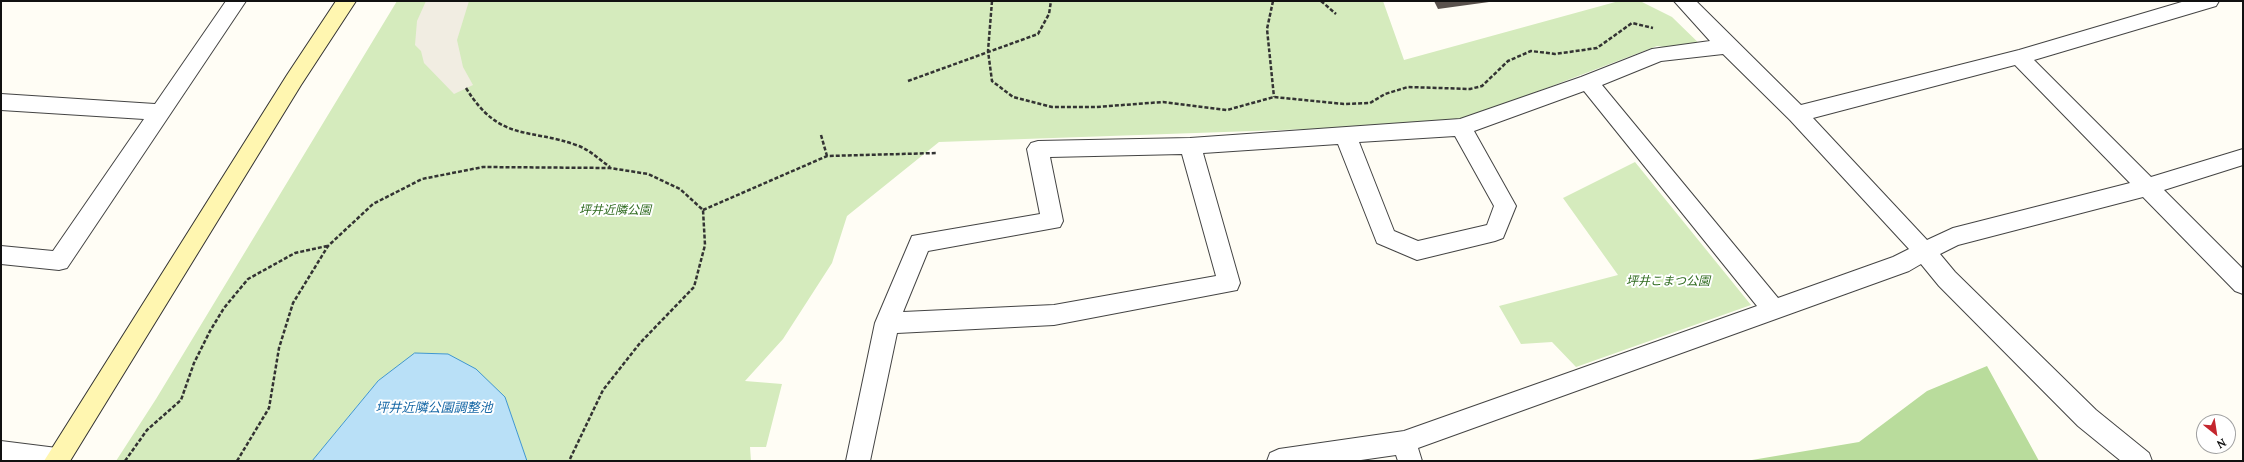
<!DOCTYPE html>
<meta charset="utf-8">
<style>
body{margin:0}
#map{position:relative;width:2244px;height:462px;overflow:hidden;background:#fffdf5;font-family:Lora,serif}
canvas{display:block}
.frame{position:absolute;inset:0;border:2px solid #111;pointer-events:none}
.north{position:absolute;left:2196px;top:414px;width:40px;height:40px;box-sizing:border-box;background:#fff;border:1px solid #a0a0a0;border-radius:50%;rotate:150deg;font-size:11px;font-weight:700;line-height:16px;text-align:center;color:#111}
.north::after{content:'';display:block;margin:auto;width:14px;height:18px;background:#c4262e;clip-path:polygon(50% 0,100% 100%,50% 72%,0 100%)}
</style>
<div id="map">
<canvas width="2244" height="462"></canvas>
<div class="frame"></div>
<div class="north">N</div>
</div>
<script>
const ctx = document.querySelector('canvas').getContext('2d');
ctx.lineJoin = 'round';
function fill(path, color) {
  ctx.fillStyle = color;
  ctx.fill(path, 'evenodd');
}
function strokePath(path, color, width, dash) {
  ctx.strokeStyle = color;
  ctx.lineWidth = width;
  ctx.lineCap = dash ? 'butt' : 'round';
  ctx.setLineDash(dash || []);
  ctx.stroke(path);
}
function drawText(font, color, halo, rows, align = 'center') {
  ctx.font = font + ' Lora,"Noto Sans JP",serif';
  ctx.lineWidth = 4;
  ctx.setLineDash([]);
  ctx.textBaseline = 'middle';
  ctx.strokeStyle = halo;
  ctx.fillStyle = color;
  for (const [text, x, y, turn = 0] of rows) {
    ctx.save();
    ctx.translate(x, y);
    ctx.rotate((+turn || 0) * Math.PI / 180);
    ctx.textAlign = isNaN(turn) ? turn : align;
    if (halo) ctx.strokeText(text, 0, 0);
    ctx.fillText(text, 0, 0);
    ctx.restore();
  }
}
fill(new Path2D(`
 M397,1H1383L1404,60L1619,1H1640L1672,17L1709,53L1657,46L1452,124L939,142L847,216L832,263L783,339L745,381L782,384L766,447H750L751,461H527L505,397L448,354L416,353L378,381L312,461H116L156,399Z
 M1635,162L1751,305L1576,367L1552,342L1521,344L1499,306L1618,275L1563,198Z`), '#d5ebbd');
fill(new Path2D(`
 M1987,366L2039,461H1746L1859,442L1927,391Z`), '#b9dc9c');
fill(new Path2D(`
 M426,1H469L457,40L463,67L473,85L454,94L424,63L421,51L415,45L417,21Z`), '#f1ede2');
const water = new Path2D(`
 M415,353L448,354L476,369L505,397L527,461H312L378,381Z`);
fill(water, '#b9e0f7');
strokePath(water, '#3f96cf', 1);
fill(new Path2D(`
 M1434,1H1489V2L1438,9Z`), '#5a524d');
const street = new Path2D(`
 M226,1H246L67,268L59,270L1,264V246L53,251L144,119L1,110V94L155,104Z
 M1674,1H1696L1801,105L2019,50L2185,1H2219L2216,6L2034,60L2151,177L2243,149V165L2164,190L2243,269V294L2235,291L2143,197L1958,245L1940,254L1955,272L2096,410L2149,453L2152,461H2121L2078,426L1939,286L1921,264L1909,271L1418,448L1422,461H1398L1396,455L1354,461H1267L1270,453L1279,449L1404,431L1757,306L1584,91L1474,131L1516,206L1503,238L1495,241L1417,260L1377,243L1338,144L1203,153L1240,283L1237,290L1054,325L897,333L870,461H846L875,323L912,236L1040,214L1027,149L1031,143L1038,141L1190,138L1460,119L1581,77L1652,49L1710,41ZM1723,54L1790,120L1909,249L1893,257L1778,298L1602,85L1661,61ZM2015,65L2130,183L1953,228L1927,240L1813,118ZM1455,136L1494,206L1487,225L1418,241L1394,231L1359,142ZM1182,154L1216,276L1054,305L903,312L928,251L1060,227L1063,221L1050,157Z
 M1,441L57,448L66,452L69,460L1,461Z`);
const secondary = new Path2D(`
 M336,1H356L301,85L70,461H44L287,75Z`);
strokePath(street, '#444', 2);
strokePath(secondary, '#333', 2);
strokePath(new Path2D(`
 M992,1L988,51L992,81L1013,97L1052,107H1096L1163,102L1227,110L1274,97L1344,104L1370,103L1385,94L1408,87L1470,89L1482,86L1508,61L1531,51L1555,54L1597,48L1632,23L1653,28
 M1273,1L1267,29L1274,97
 M1321,1L1336,14
 M908,81L1038,34L1049,14L1051,1
 M466,88C500,143 528,127 579,146C591,151 600,160 610,167
 M821,135L827,156
 M703,210L827,156L937,153
 M125,461L147,430L181,400L194,363L210,331L224,308L248,279L295,253L327,246
 M237,461L269,408L279,348L293,303L328,246L373,204L422,179L483,167L610,168L648,174L680,189L703,210L705,245L694,287L640,343L603,390L569,461`), '#333', 2.5, [4, 2]);
fill(street, '#fff');
fill(secondary, '#fff6b0');
drawText('italic 12px', '#2f6b1f', '#fff', [
 ["坪井近隣公園",615,211],
 ["坪井こまつ公園",1668,282]
]);
drawText('italic 13px', '#1768a6', '#fff', [
 ["坪井近隣公園調整池",434,408]
]);
</script>
